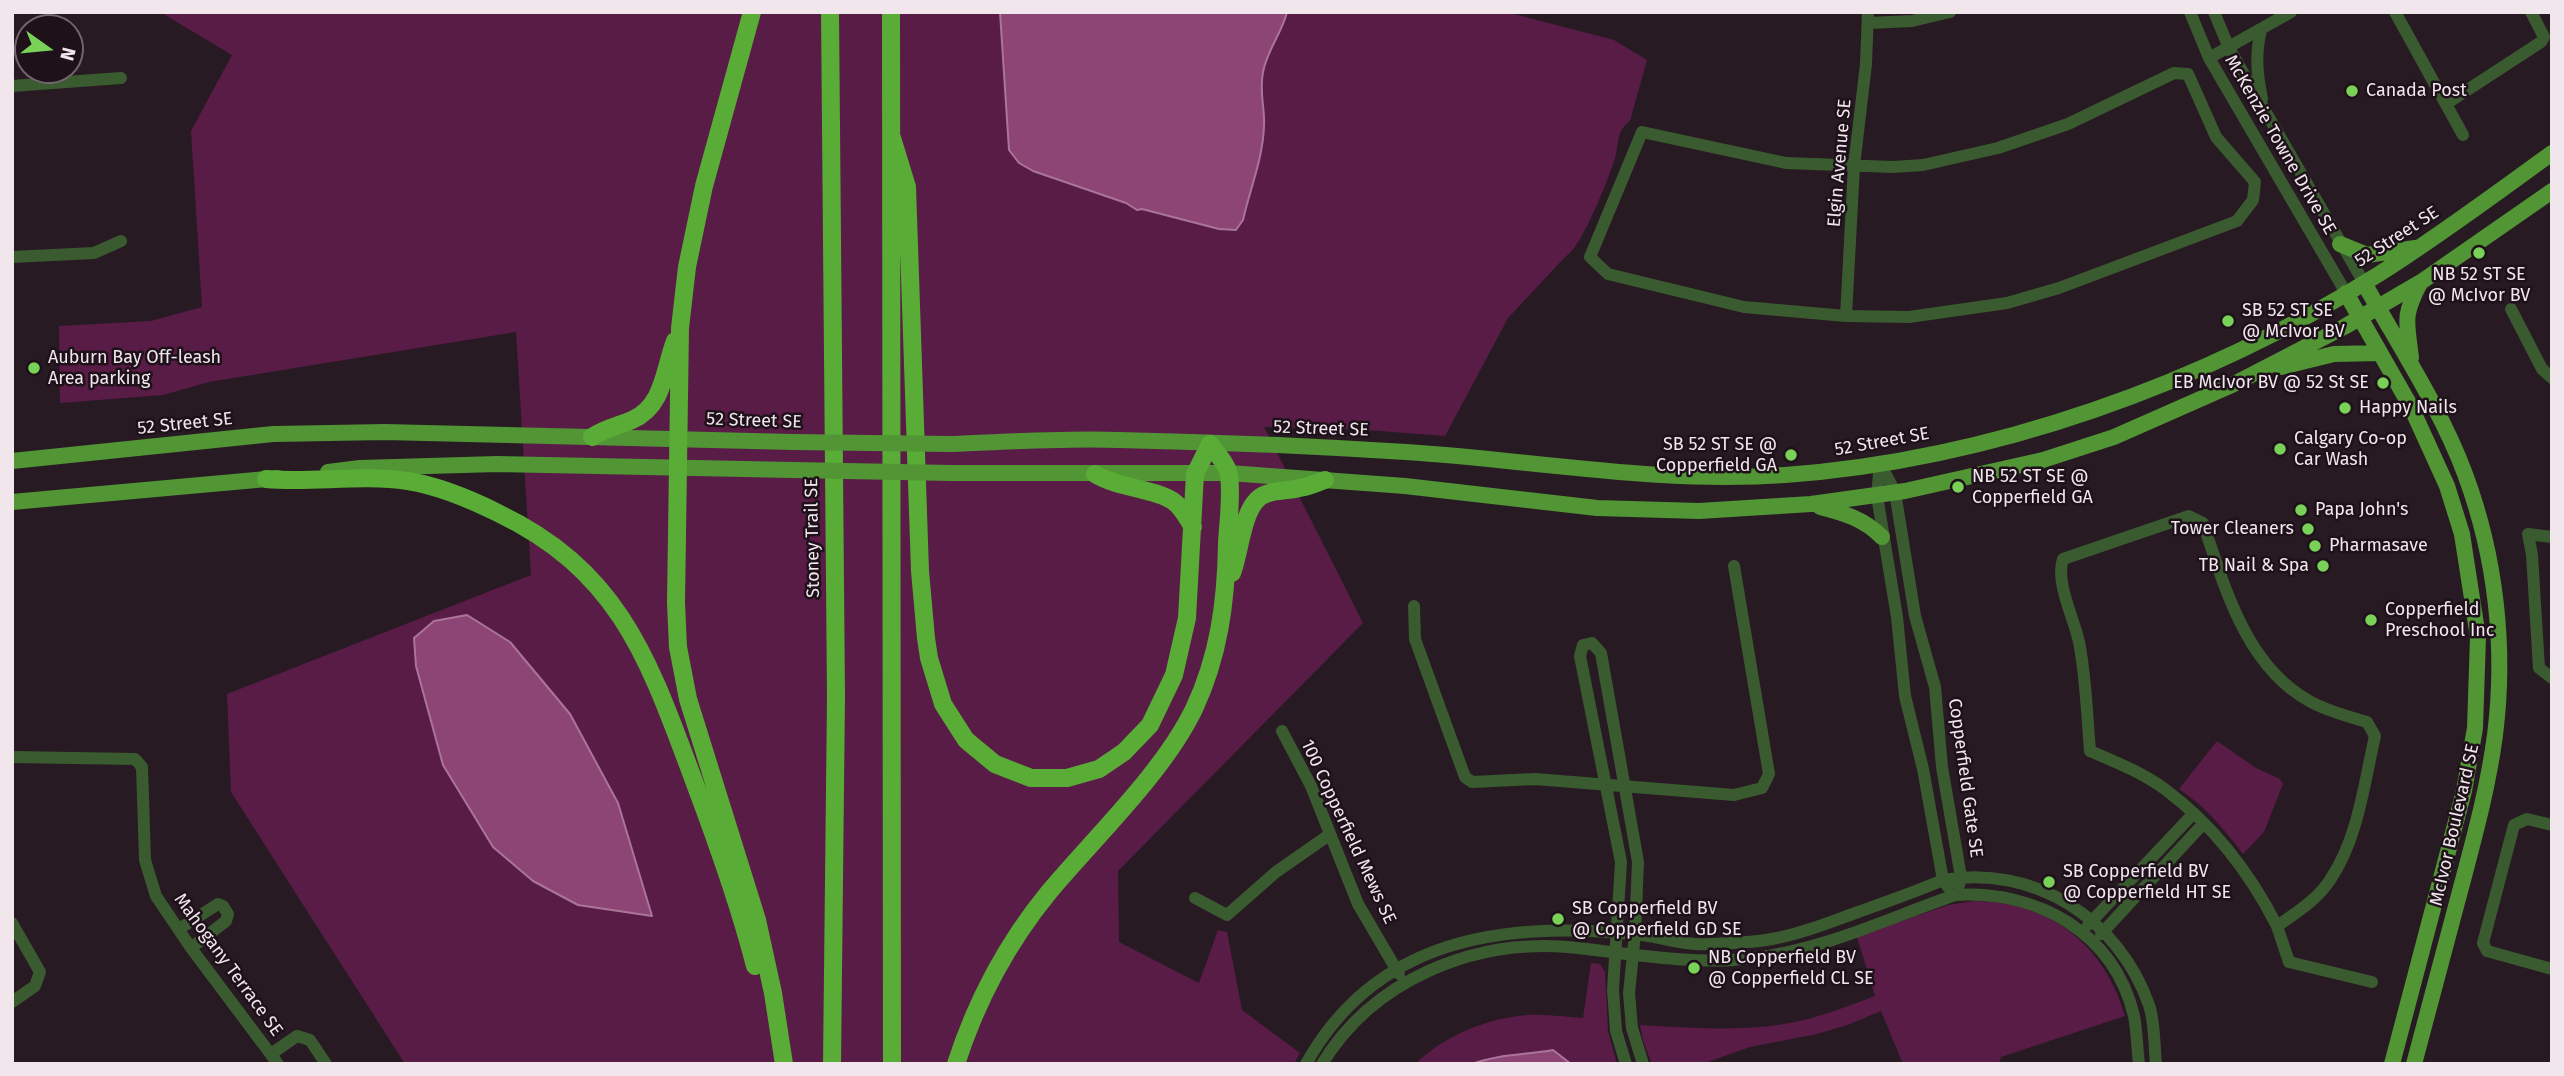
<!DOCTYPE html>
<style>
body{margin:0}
#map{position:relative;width:2564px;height:1076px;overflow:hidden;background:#281a23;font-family:"Fira Sans",sans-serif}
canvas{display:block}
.frame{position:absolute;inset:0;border:14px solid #f0e6ec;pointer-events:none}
.north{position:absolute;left:14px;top:14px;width:70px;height:70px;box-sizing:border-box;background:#1e111a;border:2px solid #72666e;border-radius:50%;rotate:105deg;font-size:19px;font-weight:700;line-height:28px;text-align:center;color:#f0e6ec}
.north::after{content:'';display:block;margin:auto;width:24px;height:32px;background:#79d157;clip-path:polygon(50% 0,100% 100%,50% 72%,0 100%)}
</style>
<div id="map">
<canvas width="2564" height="1076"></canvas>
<div class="frame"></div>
<div class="north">N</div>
</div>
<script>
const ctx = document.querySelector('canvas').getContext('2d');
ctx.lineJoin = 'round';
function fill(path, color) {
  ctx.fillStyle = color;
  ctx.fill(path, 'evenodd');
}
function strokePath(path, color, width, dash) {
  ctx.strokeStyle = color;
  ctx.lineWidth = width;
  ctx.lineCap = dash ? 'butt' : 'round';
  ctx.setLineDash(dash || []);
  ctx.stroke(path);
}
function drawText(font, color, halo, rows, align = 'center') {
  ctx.font = font + ' "Fira Sans",sans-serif';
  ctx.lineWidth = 5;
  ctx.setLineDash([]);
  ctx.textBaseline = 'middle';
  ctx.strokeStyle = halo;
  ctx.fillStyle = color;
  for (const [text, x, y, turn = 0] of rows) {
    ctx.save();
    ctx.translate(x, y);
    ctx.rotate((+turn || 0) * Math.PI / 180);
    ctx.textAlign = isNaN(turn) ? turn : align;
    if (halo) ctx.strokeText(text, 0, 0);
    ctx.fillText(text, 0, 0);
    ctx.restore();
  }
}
fill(new Path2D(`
 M160,12H1506L1614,40L1647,60L1630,121C1617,131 1619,140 1616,154C1612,172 1580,251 1566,256L1508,318L1445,436L1354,429L1264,427L1363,623L1118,871L1119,942L1199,983L1218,930L1227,932L1242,1010L1300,1053L1294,1064H405L231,792L227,694L531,575L516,332L209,382L163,395L60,403L59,326L151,321L202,307L191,131L232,55Z
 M2217,741L2256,768L2280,779L2283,784L2264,832L2243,854C2224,829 2205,806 2179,789Z
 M1974,901C2049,902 2104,943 2125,1016L2001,1057L1999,1064H1903L1881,1011L1850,1024L1817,1034L1750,1047L1702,1064H1652L1643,1041L1640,1025C1696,1028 1753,1033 1808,1019C1831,1013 1853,1004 1875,996L1857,937L1948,905Z
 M1591,963L1600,964L1605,972L1608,1031L1617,1064H1415C1445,1035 1488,1018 1528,1015C1546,1014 1565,1017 1583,1018Z`), '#591c47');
const water = new Path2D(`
 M1000,12H1287C1282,33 1267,50 1263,72C1259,93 1265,107 1264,126C1263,158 1250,189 1243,220L1236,230L1219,229L1142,209L1137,210L1126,203L1033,171L1019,163L1009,150Z
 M467,615L510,642L570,714L618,803L652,916L578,905L533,881L493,847L443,765L416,666L414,638L434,621Z
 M1553,1050L1571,1064H1472C1498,1054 1526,1055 1553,1050Z`);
fill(water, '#8c4574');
strokePath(water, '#aa7598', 2);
strokePath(new Path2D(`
 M2190,12L2209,58L2346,293
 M2214,12L2229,48L2364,283
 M2395,12L2463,135
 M1868,23L1912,21L1950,12
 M2261,30C2255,55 2257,74 2262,99
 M2209,58L2291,12
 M2174,73L2188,74L2216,137L2255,182L2253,200L2237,221L2059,288L2007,303L1909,317L1846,316L1744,307L1608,274L1590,257L1642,132L1786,163L1893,167L1923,165L1998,148L2068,124Z
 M12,86L121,78
 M2446,104L2541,42L2544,37L2531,12
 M12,257L94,253L121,241
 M2511,309L2542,369L2552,378
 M1846,316L1854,166L1866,64L1868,12
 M1880,463L1877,496L1897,617L1905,696L1923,769L1943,880L1948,887
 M1881,465L1895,492L1915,616L1935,687L1942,767L1961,877L1959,885
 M2189,516L2203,523C2225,588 2246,667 2311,702C2329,712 2348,716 2367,722L2375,736C2364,784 2358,839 2330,880C2317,900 2296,913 2277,926C2250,873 2214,826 2166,790C2143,773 2116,762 2090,751C2087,715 2086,678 2079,642C2074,618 2055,582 2063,559Z
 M2552,537L2528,534L2532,555L2539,668L2552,678
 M1414,606L1415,639L1465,777L1472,782L1535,779L1734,795L1762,788L1769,774L1734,566
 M1282,731L1311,786L1358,904L1399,974
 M12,757L135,759L142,767L145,860L156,896L191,948L278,1064
 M2552,825L2527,819L2514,825L2483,943L2487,951L2552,969
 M1195,898L1227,915L1276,872L1329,835
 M12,923L40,972L35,986L12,1002
 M2088,925L2194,813
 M2277,926L2289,962L2372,982
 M179,929L218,904L223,906L228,914L226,921L191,948
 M2101,934L2204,823
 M271,1054L297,1036L310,1040L326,1064
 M1306,1064C1376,938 1503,921 1634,934C1659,936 1684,946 1708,944C1729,943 1751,943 1772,939C1801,934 1830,922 1858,912C1886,902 1915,892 1943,880C2034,864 2119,919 2149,1005C2155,1023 2154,1045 2156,1064
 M1322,1064C1373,980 1473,939 1568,947C1629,953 1692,966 1753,958C1823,950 1889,918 1955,895C2037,890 2114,932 2134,1016C2137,1031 2137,1048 2139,1064
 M1626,1064L1616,1031L1613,990L1621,862L1580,656L1583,645L1592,643L1601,653L1638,862L1635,934L1629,993L1632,1028L1643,1064`), '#3a5b2f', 12);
strokePath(new Path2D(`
 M2340,244L2367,255L2415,248
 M2364,283C2398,344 2441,409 2465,474C2496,557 2506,648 2495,735C2488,789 2473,842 2459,895C2444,951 2429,1007 2414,1064
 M2346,293L2411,407L2447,486L2462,534L2478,637L2475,728L2464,791L2392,1064
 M2411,358C2407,322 2402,317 2420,283
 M2281,367L2334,354L2379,353
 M951,444C1007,442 1063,438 1119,440C1215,442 1311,446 1406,452C1532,460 1658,484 1785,475C1991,460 2204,384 2379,274C2439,236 2495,194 2552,153
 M12,461L273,434L385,432L793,442
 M328,472L360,468L497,464L793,470
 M951,473H1229L1405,486L1597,508L1699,511L1811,504L1905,491L2043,460L2114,437L2232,385L2344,327L2421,282L2552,191
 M12,502L278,478
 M1820,507C1844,513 1864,519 1882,537`), '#519535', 16);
strokePath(new Path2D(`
 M752,12L704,186L687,267L680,328L676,603L678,647L688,699L757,920L773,993L784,1064
 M830,12L836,696L832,1064
 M891,12L892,1064
 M892,138L907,187L920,571L926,638L929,658L943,704L966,740L995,764L1031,778H1067L1099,769L1124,752L1150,725L1174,675L1187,618L1195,474L1210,444
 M592,437C605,428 618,426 632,420C664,406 664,370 675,341
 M1095,474C1120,489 1154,488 1173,501C1182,507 1187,518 1193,527
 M266,479C313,483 361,474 408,481C439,486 470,499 498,513C621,572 649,661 694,781C717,842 739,903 755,966
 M1232,573C1241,551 1242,502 1266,494C1276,490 1288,491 1299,488C1308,487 1316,483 1325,480
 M956,1064C976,1002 1008,942 1049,892C1095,837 1163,773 1194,709C1219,656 1226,602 1227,544C1228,522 1232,497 1229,475C1228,465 1216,453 1210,444`), '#59ac35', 18);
strokePath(new Path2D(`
 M793,442L951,444
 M793,470L951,473`), '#519535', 16);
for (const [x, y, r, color] of [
 [2352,91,7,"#79d157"],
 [2479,253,7,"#79d157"],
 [2228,321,7,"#79d157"],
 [34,368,7,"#79d157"],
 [2383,383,7,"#79d157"],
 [2345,408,7,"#79d157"],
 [2280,449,7,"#79d157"],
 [1791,455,7,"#79d157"],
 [1958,487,7,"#79d157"],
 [2301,510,7,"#79d157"],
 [2308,529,7,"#79d157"],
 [2315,546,7,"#79d157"],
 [2323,566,7,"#79d157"],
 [2371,620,7,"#79d157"],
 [2049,882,7,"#79d157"],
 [1558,919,7,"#79d157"],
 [1694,968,7,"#79d157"]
]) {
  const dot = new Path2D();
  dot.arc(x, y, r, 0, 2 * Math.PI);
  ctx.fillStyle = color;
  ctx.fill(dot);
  strokePath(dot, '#1e111a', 2.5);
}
drawText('18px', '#f0e6ec', '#1e111a', [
 ["Canada Post",2366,91],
 ["NB 52 ST SE",2479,275,"center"],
 ["@ McIvor BV",2479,296,"center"],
 ["SB 52 ST SE",2242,311],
 ["@ McIvor BV",2242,332],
 ["Auburn Bay Off-leash",48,358],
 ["Area parking",48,379],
 ["EB McIvor BV @ 52 St SE",2369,383,"right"],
 ["Happy Nails",2359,408],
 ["Calgary Co-op",2294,439],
 ["Car Wash",2294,460],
 ["SB 52 ST SE @",1777,445,"right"],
 ["Copperfield GA",1777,466,"right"],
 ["NB 52 ST SE @",1972,477],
 ["Copperfield GA",1972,498],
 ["Papa John's",2315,510],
 ["Tower Cleaners",2294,529,"right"],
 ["Pharmasave",2329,546],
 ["TB Nail & Spa",2309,566,"right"],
 ["Copperfield",2385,610],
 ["Preschool Inc",2385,631],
 ["SB Copperfield BV",2063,872],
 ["@ Copperfield HT SE",2063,893],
 ["SB Copperfield BV",1572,909],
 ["@ Copperfield GD SE",1572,930],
 ["NB Copperfield BV",1708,958],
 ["@ Copperfield CL SE",1708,979]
], 'left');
drawText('18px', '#f0e6ec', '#1e111a', [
 ["McKenzie Towne Drive SE",2280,145,60],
 ["Elgin Avenue SE",1840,163,-85],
 ["52 Street SE",2397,237,-33],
 ["52 Street SE",754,421,2],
 ["52 Street SE",185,424,-6],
 ["52 Street SE",1321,429,2],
 ["52 Street SE",1882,442,-10],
 ["Stoney Trail SE",813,538,-91],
 ["Copperfield Gate SE",1965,778,82],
 ["McIvor Boulevard SE",2455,825,-77],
 ["100 Copperfield Mews SE",1348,832,65],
 ["Mahogany Terrace SE",228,965,54]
]);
</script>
